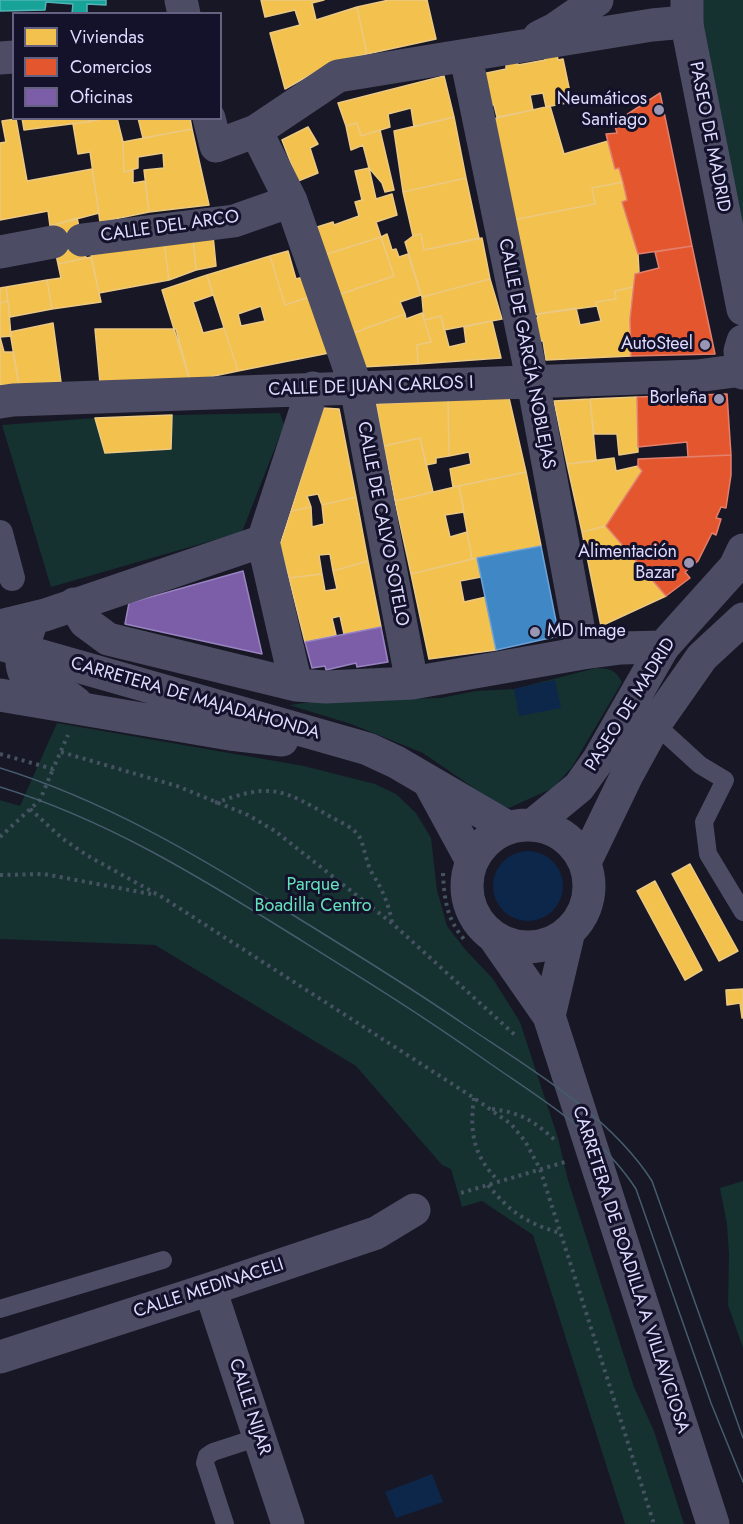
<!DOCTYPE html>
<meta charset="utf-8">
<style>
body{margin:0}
#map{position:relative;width:743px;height:1524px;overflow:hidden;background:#181725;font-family:Jost,sans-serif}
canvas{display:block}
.legend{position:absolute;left:12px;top:12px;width:210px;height:108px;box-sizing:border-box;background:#14112b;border:2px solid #646280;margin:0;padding:8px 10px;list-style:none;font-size:18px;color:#dddbff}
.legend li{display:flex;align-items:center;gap:12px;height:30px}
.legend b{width:30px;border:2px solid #646280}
</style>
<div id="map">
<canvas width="743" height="1524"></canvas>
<ul class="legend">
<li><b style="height:16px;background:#f2c14e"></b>Viviendas</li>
<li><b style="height:16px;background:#e4572e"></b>Comercios</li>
<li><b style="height:16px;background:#7b5ea7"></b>Oficinas</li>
</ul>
</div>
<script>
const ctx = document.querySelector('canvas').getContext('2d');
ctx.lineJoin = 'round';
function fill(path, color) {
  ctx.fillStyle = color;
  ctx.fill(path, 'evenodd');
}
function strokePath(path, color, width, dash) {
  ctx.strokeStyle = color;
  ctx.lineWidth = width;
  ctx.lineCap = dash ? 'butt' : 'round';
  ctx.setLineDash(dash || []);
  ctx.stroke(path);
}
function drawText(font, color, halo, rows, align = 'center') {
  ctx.font = font + ' Jost,sans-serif';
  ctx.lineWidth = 6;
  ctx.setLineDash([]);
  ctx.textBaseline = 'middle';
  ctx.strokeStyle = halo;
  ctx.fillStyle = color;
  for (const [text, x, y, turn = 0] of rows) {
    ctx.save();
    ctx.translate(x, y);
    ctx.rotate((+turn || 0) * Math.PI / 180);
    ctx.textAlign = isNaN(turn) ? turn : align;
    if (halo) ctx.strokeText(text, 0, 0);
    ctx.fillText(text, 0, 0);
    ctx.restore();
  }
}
fill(new Path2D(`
 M701,0H743V242L702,42Z
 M280,413L284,425L242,532L51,587L2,425L95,418L105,453L171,449L172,415Z
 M596,668C610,669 615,669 622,682L572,767L553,788L509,808L497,804L423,753L351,724L289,705L327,700L440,698L476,691L514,689Z
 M57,723L304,766L375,784L396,794L416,813L431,838L437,890L447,926L464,948L493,979L520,1022L558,1138L568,1180L634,1387L654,1431L684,1524H625L533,1235L482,1201L462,1207L451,1169L442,1165L356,1066L155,945L0,939V800L20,806Z
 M743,1181V1348L728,1305L729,1255L727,1224L720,1188Z`), '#153130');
fill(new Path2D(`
 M555,680L561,708L519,716L514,689Z
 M493 886a35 35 0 1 1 70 0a35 35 0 1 1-70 0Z
 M432,1474L443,1502L396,1518L385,1492Z`), '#0d274b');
const homes = new Path2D(`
 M261,0H324L312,3L316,20L357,7L367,54L333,62L285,89L270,33L300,25L295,10L265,17Z
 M389,0H427L436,39L367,54L357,7Z
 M557,55L558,60L563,59L572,102L546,107L543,93L530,95L533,110L497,117L494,105H491L482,74L506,69V64L517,62L518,65L545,60L544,57Z
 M444,76L454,117L414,127L411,108L388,114L390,127L361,136L357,123L346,126L338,103Z
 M550,106L564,154L608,141L615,169L619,168L623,182L592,188L595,204L513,220L493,119Z
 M454,117L466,178L403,192L394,131Z
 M22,118H94V121L24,130Z
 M108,118H117L123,142L124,172L133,170V183L145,181L149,212L100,222L90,152L78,154L73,124Z
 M138,118H190L192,129L143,138Z
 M16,119L27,181L92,169L99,213L50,226L48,211L0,220V143L6,142L2,121Z
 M357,123L361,136L380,130L394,190L385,192L382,183L369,168L363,145L351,150L346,126Z
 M308,127L318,144L310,148L318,173L298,181L282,140Z
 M192,129L209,205L149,212L144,170L164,168L163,153L138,157V168L124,172L123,142Z
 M369,168L376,199L392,194L397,215L376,222L381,237L324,255L314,228L333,222L334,225L359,216L355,202L362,200L355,171Z
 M466,178L479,238L424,250L421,234L413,236L403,192Z
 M623,182L627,200L622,202L638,254L639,272L635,274L633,287L615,291L616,299L596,302L597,306L532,315L513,220L595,204L592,188Z
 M77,218L86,258L58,264L50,226Z
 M387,234L392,250L396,249L399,257L408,254L421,295L400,302L405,314L351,334L338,295L394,276L381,237Z
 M421,234L424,250L482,238L490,279L422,297L405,242L413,236Z
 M213,235L216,266L196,270L193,238Z
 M381,237L394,276L338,295L324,255Z
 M193,238L196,270L169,280L164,242Z
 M164,242L169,280L99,293L91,255Z
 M288,251L296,279L303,277L310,297L285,305L270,256Z
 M270,256L285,305L310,297L329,353L238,371L207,275ZM261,306L265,321L241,326L238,314Z
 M91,257L101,302L52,309L47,280L61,278L58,264Z
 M207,275L213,295L193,302L203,333L224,328L238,371L190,381L162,290Z
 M490,279L502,319L444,330L441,316L424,320L422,297Z
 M47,280L52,309L10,317L6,287Z
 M6,287L8,301L0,303V288Z
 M633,287L630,319L631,356L546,360L543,341H539L534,318H538L537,314L576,308L580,325L601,321L596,302L616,299L615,291Z
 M8,301L11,336L0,337L4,352H13L19,385H0V303Z
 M422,313L431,342L417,345L418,364L362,367L351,334L405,314L406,319Z
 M441,316L449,347L466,343L464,327L492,321L501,358L418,364L417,345L431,342L424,320Z
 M53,323L61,382L19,385L10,332Z
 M95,329H176L190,381L100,383Z
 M637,397L638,452L619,455L617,434H594L590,399Z
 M509,398L526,472L453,487L450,469L471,464L469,452L449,456L448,400Z
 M590,399L596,461L567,464L554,401Z
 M448,400L449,456L436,458V463L426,465L420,438L384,446L376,404Z
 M323,408L339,409L356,497L322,505L318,494L307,496L311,507L291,511Z
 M172,415L171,449L105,453L95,418Z
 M420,438L433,492L395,501L384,446Z
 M614,458L616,471L638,466L642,471L606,526L582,532L567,464Z
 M526,472L541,546L472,559L459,486Z
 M459,486L464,512L445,515L450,537L467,532L472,559L411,574L395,501Z
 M356,497L368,561L333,571L330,554L319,555L322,574L289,578L280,545L291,511L311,507L312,527L324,524L322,505Z
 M606,526L666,596L601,626L582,532Z
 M477,558L481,577L460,581L464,602L486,597L496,650L429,659L411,574Z
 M368,561L381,627L344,634L340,616L332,618L336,635L305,642L289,578L322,574L325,591L337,589L333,571Z
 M690,864L738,951L719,961L672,874Z
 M655,881L702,970L685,980L637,891Z
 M743,989V1018H742L740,1003L727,1005L726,990Z`);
fill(homes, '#f2c14e');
strokePath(homes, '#ecc983', 1.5);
const shops = new Path2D(`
 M660,93L692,246L638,254L622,202L627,200L623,182L619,168L615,169L606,134L617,133L614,123Z
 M692,246L715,354L631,356L630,319L635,274L659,268L655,252Z
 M727,394L731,455L688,457L687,442L638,447L637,397Z
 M731,455V475L726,508L721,507L716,518L721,519L716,535L712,533L698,561L685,572L690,578L666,596L606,526L642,471L638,466V459Z`);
fill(shops, '#e4572e');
strokePath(shops, '#e27f6d', 1.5);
const offices = new Path2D(`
 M243,571L262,654L125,624L129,603Z
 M381,627L388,662L357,667L356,663L326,670L325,666L312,668L305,642Z`);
fill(offices, '#7b5ea7');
strokePath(offices, '#9884c1', 1.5);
const schools = new Path2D(`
 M541,546L559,636L496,650L477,558Z`);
fill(schools, '#3f88c5');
strokePath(schools, '#6ea1d6', 1.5);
const public = new Path2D(`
 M0,0H106V5L87,4V14L72,13L73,4L46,2L45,10L0,11Z`);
fill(public, '#17a398');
strokePath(public, '#52b4b7', 1.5);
strokePath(new Path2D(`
 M61,752L177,786L248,815L275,831L393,924L515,1035
 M0,754L53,769L68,735
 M215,803C271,783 281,788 331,817C340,822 355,828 360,838C365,849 366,862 372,873C382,889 389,904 392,923
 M30,809L63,839L88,856L162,897L474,1098L511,1124L525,1141L540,1169L654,1524
 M0,837L40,800L53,769
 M443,873C444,898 447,920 464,939
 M0,875L44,874L156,895
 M474,1098C469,1132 474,1158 499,1181
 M492,1109C522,1113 534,1121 556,1141
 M488,1185C510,1212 526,1223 560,1233
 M461,1193L565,1162`), '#455361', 4, [3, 4.5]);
strokePath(new Path2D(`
 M655,724L700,765L725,780L704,822L708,854L743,912
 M0,1309L163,1260
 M225,1524L205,1463L207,1456L213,1452L259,1437`), '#4c4c65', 18);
strokePath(new Path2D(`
 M0,533L12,578`), '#4c4c65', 26);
strokePath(new Path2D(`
 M181,0L184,14
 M539,37L555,29L597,0
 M466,57L536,398L583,653
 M0,58L14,57
 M209,118L216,146L256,131L338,76L652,25L674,23L687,25
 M256,131L291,201L356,387L412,683
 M82,240L234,221L291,201
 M0,252L53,242
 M0,402L13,400L697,376L742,370
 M74,604L85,622L108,639L296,685L326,687L412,683L583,653L621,648L663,647
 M0,626L45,615L263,541
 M30,626C23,646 13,672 37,685C44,689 53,688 60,692C65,694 71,699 76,703
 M296,685L263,541L313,388
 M210,1289L288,1524
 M0,1357L210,1289L376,1233L414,1210`), '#4c4c65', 33);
strokePath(new Path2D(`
 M687,0V25L743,309
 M743,341L740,351L743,373
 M0,644L368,749L396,762L509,828
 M0,695L230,734L282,740
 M429,782L472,861
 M534,824L579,787L599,759L663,647L735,567L743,550
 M467 886a61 61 0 1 1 122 0a61 61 0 1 1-122 0Z
 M585,862L627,775L655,724L702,657L743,619
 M494,937L549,1016L713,1524
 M549,1016L569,931`), '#4c4c65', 33);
strokePath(new Path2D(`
 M0,768C104,800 197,855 288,912C348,949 407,985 465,1025C529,1068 610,1115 652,1181L743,1438
 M0,787C105,819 198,876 291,934C357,975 422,1015 485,1060C539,1098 600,1133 636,1189L711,1403L743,1482`), '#455d6d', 1.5);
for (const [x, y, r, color] of [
 [659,110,6,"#9896b3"],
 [705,345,6,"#9896b3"],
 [719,399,6,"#9896b3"],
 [689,563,6,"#9896b3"],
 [535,632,6,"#9896b3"]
]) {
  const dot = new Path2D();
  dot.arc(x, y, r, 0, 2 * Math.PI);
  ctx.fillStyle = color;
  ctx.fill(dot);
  strokePath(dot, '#14112b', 2);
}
drawText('18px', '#dddbff', '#14112b', [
 ["Neumáticos",647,100],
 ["Santiago",647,121],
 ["AutoSteel",693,345],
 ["Borleña",707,399],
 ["Alimentación",677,553],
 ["Bazar",677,574],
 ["MD Image",547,632,"left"]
], 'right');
drawText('18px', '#dddbff', '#14112b', [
 ["PASEO DE MADRID",709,137,79],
 ["CALLE DEL ARCO",170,227,-8],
 ["CALLE DE GARCÍA NOBLEJAS",526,354,79],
 ["CALLE DE JUAN CARLOS I",371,387,-2],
 ["CALLE DE CALVO SOTELO",382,524,79],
 ["CARRETERA DE MAJADAHONDA",195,699,16],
 ["PASEO DE MADRID",631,705,-58],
 ["CARRETERA DE BOADILLA A VILLAVICIOSA",630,1270,72],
 ["CALLE MEDINACELI",209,1289,-18],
 ["CALLE NIJAR",249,1407,72]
]);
drawText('18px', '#64e2bb', '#14112b', [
 ["Parque",313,886],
 ["Boadilla Centro",313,907]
]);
</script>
